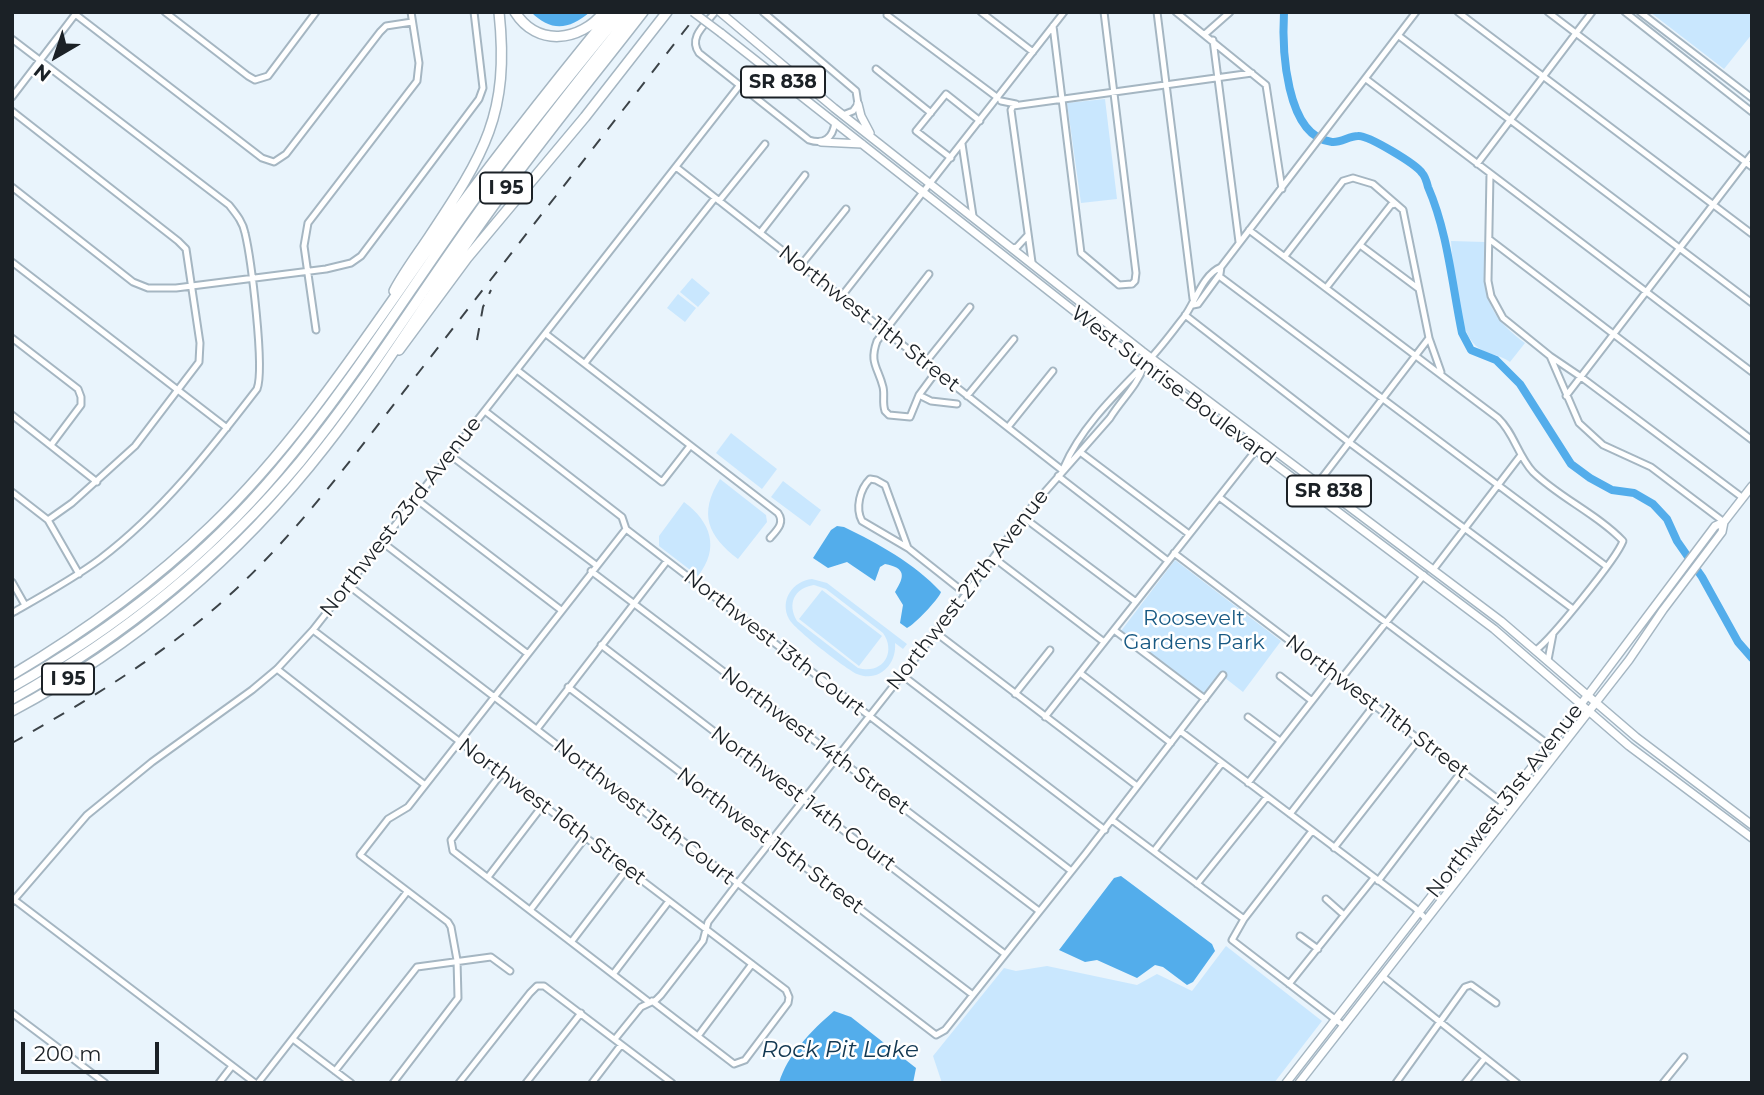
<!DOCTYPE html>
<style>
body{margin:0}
#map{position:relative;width:1764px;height:1095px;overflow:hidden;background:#e9f4fc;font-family:Montserrat,sans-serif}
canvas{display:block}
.frame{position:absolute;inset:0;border:14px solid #1b2126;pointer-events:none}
.north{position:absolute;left:21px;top:21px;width:70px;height:70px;-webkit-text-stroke:5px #fff;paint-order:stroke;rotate:219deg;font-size:19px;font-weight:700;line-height:28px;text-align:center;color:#1b2126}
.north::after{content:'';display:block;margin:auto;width:24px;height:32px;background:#1b2126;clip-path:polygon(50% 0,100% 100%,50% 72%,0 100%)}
.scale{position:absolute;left:21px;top:1042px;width:138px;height:32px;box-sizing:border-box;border:4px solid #1b2126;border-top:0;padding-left:9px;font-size:21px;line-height:24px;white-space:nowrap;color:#1b2126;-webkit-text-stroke:5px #fff;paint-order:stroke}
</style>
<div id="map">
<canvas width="1764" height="1095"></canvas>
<div class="frame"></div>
<div class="north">N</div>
<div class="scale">200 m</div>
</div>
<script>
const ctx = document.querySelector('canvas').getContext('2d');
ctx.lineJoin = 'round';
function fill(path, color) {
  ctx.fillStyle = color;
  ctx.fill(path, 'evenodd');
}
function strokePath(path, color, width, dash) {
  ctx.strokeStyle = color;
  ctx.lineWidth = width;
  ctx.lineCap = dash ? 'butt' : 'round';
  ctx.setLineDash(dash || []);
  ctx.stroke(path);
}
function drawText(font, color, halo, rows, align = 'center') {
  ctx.font = font + ' Montserrat,sans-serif';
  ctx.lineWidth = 5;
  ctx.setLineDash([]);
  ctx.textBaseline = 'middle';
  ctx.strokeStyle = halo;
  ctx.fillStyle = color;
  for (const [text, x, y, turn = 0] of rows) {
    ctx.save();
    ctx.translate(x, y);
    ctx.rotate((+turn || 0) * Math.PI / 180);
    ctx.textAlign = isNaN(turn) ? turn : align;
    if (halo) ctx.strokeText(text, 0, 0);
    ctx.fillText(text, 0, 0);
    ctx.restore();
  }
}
fill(new Path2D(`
 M1650,12H1752V34L1724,69Z
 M1105,99L1117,199L1081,203L1067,103Z
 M1451,241L1485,242C1486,293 1481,310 1525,343L1510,362C1500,354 1486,355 1476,346C1456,328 1453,267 1451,241Z
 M692,278L710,293L698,307L680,292Z
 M678,294L696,308L685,322L667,308Z
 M731,433L777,469L762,489L716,453Z
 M720,479L766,515L767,522L738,559C708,536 698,514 720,479Z
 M783,481L821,510L810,526L771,497Z
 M684,502C711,522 720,548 698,576L659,546V536Z
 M1175,560L1281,641L1243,692L1220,674L1205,695L1121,631Z
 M812,579L827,583L907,644L903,649L895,643C897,664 879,683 857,674C846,669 794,629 789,619C779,600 793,581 812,579ZM814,585L826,589L883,633C897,653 882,675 858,668L797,621C787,604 794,588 814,585Z
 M822,590L882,636L859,666L799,619Z
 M1226,946L1322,1021L1274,1083H942L933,1056L1004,968L1016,971L1047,966L1137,985L1157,974L1192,991Z`), '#c9e7fe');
fill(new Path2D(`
 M531,12H590C569,30 551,32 531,12Z
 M837,526L844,527C879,544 914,563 941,592C938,600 915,624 907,628L900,623L903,605L895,592C905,576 906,568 885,564L880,567L875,581L847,562L828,568L813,558L831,530Z
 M1121,876L1212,944L1215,951L1193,982L1187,985L1163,967L1155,965L1137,978L1097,960L1085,962L1059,950L1114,878Z
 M834,1011L851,1017L916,1068L913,1083H779C787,1055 812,1030 834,1011Z`), '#53adeb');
strokePath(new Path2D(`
 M1284,12C1282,47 1285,137 1332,142C1341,143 1349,136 1358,136C1368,135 1416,164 1422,173C1425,176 1427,183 1428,187C1448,233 1452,285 1462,333L1471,350L1496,360L1520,384L1571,464L1590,478L1612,490L1634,493L1653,504L1667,519L1677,541L1702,577L1738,642L1752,658`), '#53adeb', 8);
const minor = new Path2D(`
 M165,12L248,76L255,80L268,76L316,12
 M715,12C705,25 688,37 699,53L809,140C824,145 833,138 835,122
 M763,12L856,91L858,104L853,111L843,115
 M981,12L1033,52
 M1104,12L1136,273L1135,281L1132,284
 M1157,12L1193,299
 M1176,12L1266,85L1282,189
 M1458,12L1752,234
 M1548,12L1752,167
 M1625,12L1752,112
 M1640,12L1752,98
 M75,14L262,158L274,162L286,154L380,32L386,26L412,22
 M887,15L998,98
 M1053,26L1081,253L1119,285L1132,284
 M1205,34L1230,12
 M1399,36L1752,303
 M12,39L229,205C236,214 243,222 245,233C251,258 265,369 257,389C210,450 162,512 100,559C73,579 42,596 12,613
 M1213,40L1239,242
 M876,69L931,113
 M1366,79L1752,372
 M12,97L77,12
 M1001,101L1016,104
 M12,111L178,241L186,249L200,343L199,362L135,446L72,503L48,520
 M962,144L973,216
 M951,158L916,131L946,94L980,121
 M1477,164L1592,12
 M676,167L1062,470
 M1490,174L1488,281L1491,296L1503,318L1550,356L1579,423L1603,445L1651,467L1724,522
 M12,187L133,282L148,288H176L326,269L351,263L361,256L479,99L483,88L474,12
 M719,201L765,144
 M1249,230L1498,418C1514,433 1518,456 1533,472C1560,498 1597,514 1623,541C1617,558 1551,639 1536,650
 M760,233L805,175
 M1489,239L1752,440
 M1360,245L1419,289
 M1013,248L1017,247L1028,235
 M1285,256L1343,181L1353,178L1373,184L1403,210L1429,338L1441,372
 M12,262L227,428
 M1032,262L1011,110L1013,106L1252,73
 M801,265L846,209
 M929,274L877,341C869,363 878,367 883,387C885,395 882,402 885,411L889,415L910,417L919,395L936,372
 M1219,276L1606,566
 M1326,288L1391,205L1396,204
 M841,297L1064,12
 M1193,305L1198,304L1220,274L1221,267
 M1185,315L1350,443L1573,609
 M316,330L304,246L308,223L417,81L419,63L411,12
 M546,334L778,513C785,523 777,530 770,538
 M12,338L78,389L81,397V405L51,445
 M1550,356L1581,377L1743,498
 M585,363L715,198
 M925,363L970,307
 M517,370L662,482L690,446
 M919,395L931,401L957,404
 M967,396L1014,339
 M1566,396L1752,154
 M485,411L622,517L626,529L1070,870
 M12,415L97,482
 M1008,427L1053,371
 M1080,452L1189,534
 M450,455L596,565
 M1064,467C1081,427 1117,393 1146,363C1160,349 1172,332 1184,317C1195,303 1202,275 1221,267L1416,12
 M1058,476L1168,561
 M1318,483L1429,338
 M12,492L48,520L79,574
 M1219,497L1549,745
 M416,499L561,610
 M1023,517L1136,602
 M382,542L528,654
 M908,548L885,485L876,480L870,479C860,489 855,508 862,521L908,548L966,594
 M1174,553L1512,810
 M994,558L1104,642
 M1433,570L1521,455
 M591,571L1039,911
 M12,582L25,605
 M348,585L936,1035L945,1030L1086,853L1223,675
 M313,630L786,990L789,997L788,1003L745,1060L734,1064L652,1001
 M1114,630L1205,699
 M935,632L1137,786
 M601,645L1005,954
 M1548,660L1553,634
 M277,669L425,785
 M1080,673L1171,743
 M902,675L1105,830
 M1280,676L1312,701
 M1341,679L1424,575
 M568,687L973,995
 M1015,694L1050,650
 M1045,717L1256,450
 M1248,717L1280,741
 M537,729L667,561
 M1180,731L1415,908L1426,919
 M501,774L451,840L453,851L649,1002
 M1248,783L1333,674
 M1290,814L1375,704
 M1112,820L1244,919
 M1312,831L1244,919L1232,940L1344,1026
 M1334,848L1420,738
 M1154,851L1222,763
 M488,877L543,805
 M1378,881L1462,771
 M1197,884L1267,797
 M12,898L255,1083
 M1326,899L1344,915
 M12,902L87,815L152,762L252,690L277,669L313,630L739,86
 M531,909L585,838
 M1300,936L1318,949
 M572,941L627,869
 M614,973L669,901
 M1382,976L1517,1083
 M1289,984L1374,878
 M12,1013L105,1083
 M698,1036L752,964
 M293,1039L351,1083
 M615,1039L641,1007L656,1000L661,995L703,941L708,922L737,884L966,594L1029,510L1110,418C1121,400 1137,386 1144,366
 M335,1071L417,967L491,957L510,971
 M219,1083L232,1066
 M258,1083L407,892
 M393,1083L458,998L457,960L451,927L448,922L360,855L388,819L408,807L626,529
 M459,1083L530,993L537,986H544L672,1083
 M526,1083L581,1013
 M592,1083L621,1045
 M1396,1083L1465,987L1471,985L1496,1003
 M1465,1083L1485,1058
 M1663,1083L1684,1057`);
const major = new Path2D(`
 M720,12L834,108L1142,351L1501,621L1636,737L1752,825
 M721,33L1144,366L1494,629L1629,746L1752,838
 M858,104L861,116L870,133
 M821,142L862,144
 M1286,1083L1588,695L1715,526L1724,522L1752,486
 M1299,1083L1629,660L1663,610L1722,532L1724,522`);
const highway = new Path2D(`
 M515,12C537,47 580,42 604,12
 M394,291C404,272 417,255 429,237C484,154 510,115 499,12
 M399,350L467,258L585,117L667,12
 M12,675C84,632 151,584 211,526C295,445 360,346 427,251C486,169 548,90 612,12
 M12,687C113,630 204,559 278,471C349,387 407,293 471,204C519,138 570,75 622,12
 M12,699C122,637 219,559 300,462C363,385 417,298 475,217C525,147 579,80 633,12
 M12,711C134,646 240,556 325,447C380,377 427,299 479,226C531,152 588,83 643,12`);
strokePath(minor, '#a5b6c2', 9);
strokePath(major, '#a5b6c2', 10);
strokePath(highway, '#a5b6c2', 12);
strokePath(minor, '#fff', 5);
strokePath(major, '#fff', 7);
strokePath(highway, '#fff', 9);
strokePath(new Path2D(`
 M477,340L483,307L491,290
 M12,743C87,701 159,658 223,601C298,534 357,451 419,372C512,252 606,132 699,12`), '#3c4348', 2, [12, 12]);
const majorBridge = new Path2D(`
 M693,12L721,33`);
strokePath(majorBridge, '#a5b6c2', 10, []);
strokePath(majorBridge, '#fff', 7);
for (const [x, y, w] of [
 [783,82,84],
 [506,188,52],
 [1329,491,84],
 [68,679,52]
]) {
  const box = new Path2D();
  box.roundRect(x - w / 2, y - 15.5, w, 31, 5);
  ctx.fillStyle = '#fff';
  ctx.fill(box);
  strokePath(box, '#1b2126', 2);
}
drawText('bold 19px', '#1b2126', null, [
 ["SR 838",783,82],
 ["I 95",506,188],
 ["SR 838",1329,491],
 ["I 95",68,679]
]);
drawText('21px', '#1b2126', '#fff', [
 ["Northwest 11th Street",869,319,38],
 ["West Sunrise Boulevard",1173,386,37],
 ["Northwest 23rd Avenue",401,517,-52],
 ["Northwest 27th Avenue",968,590,-52],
 ["Northwest 13th Court",774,643,38],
 ["Northwest 11th Street",1377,707,37],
 ["Northwest 14th Street",815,741,37],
 ["Northwest 14th Court",803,799,37],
 ["Northwest 31st Avenue",1505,801,-52],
 ["Northwest 16th Street",552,812,37],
 ["Northwest 15th Court",644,812,38],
 ["Northwest 15th Street",770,841,37]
]);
drawText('21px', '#175983', '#fff', [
 ["Roosevelt",1194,619],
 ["Gardens Park",1194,643]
]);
drawText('italic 23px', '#123852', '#fff', [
 ["Rock Pit Lake",840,1050]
]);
</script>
